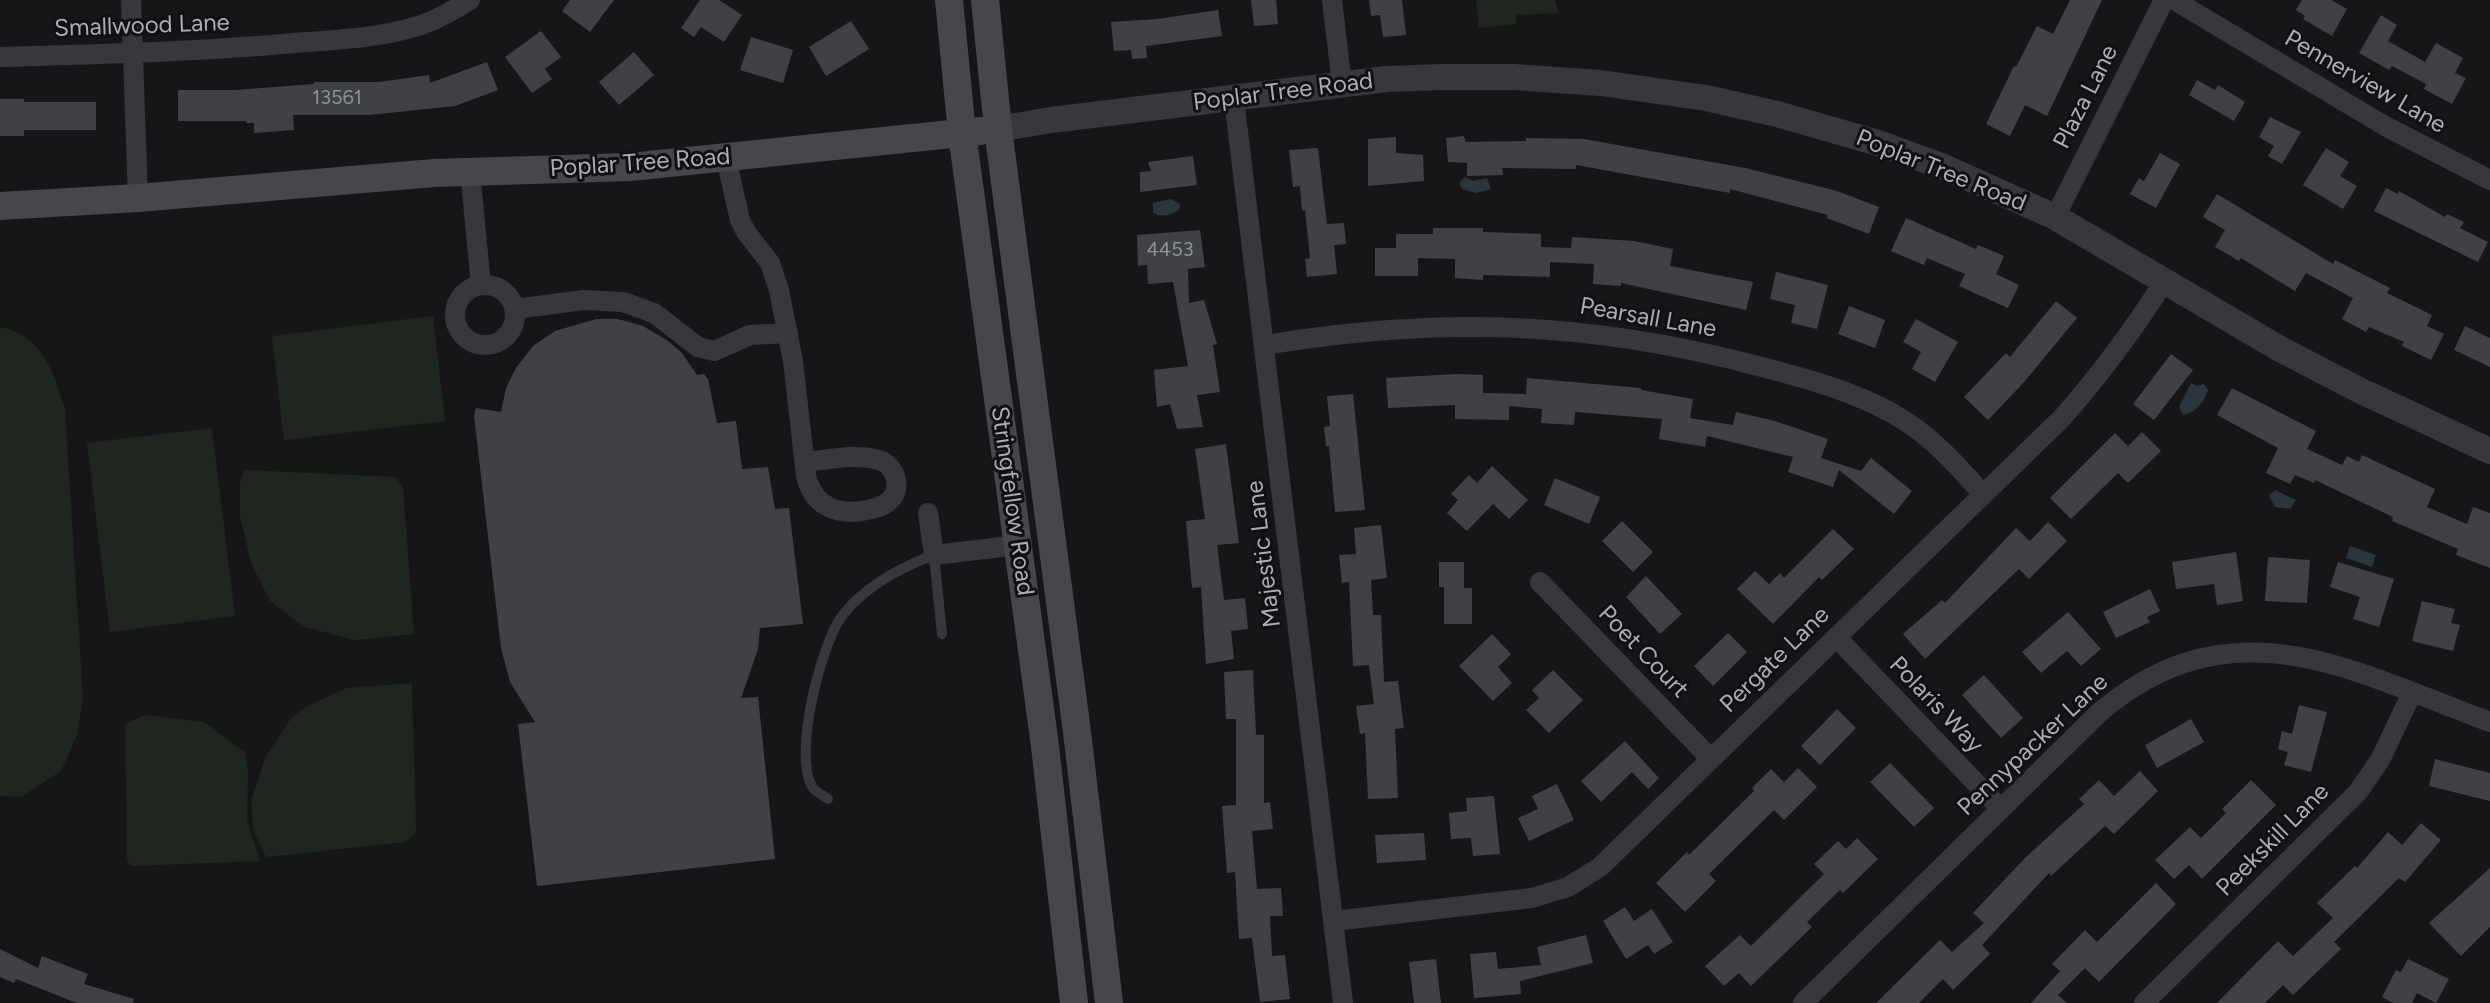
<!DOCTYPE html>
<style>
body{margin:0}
canvas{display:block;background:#161618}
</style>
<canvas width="2490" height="1003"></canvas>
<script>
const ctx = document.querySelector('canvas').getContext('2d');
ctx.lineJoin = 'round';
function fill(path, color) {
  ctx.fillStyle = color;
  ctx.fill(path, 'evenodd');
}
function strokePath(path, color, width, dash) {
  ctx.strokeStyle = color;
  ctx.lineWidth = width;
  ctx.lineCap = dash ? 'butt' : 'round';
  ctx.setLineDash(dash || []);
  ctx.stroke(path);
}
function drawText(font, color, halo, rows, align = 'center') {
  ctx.font = font + ' Figtree,sans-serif';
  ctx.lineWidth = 6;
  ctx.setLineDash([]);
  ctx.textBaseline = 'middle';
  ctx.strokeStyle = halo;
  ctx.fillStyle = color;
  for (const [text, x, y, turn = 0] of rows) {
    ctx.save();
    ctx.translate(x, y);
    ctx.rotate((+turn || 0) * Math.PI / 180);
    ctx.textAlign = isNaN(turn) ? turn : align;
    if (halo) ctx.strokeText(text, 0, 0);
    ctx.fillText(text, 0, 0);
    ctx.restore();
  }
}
fill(new Path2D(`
 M1476,0H1555L1559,13L1516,15V24L1479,28Z
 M433,316L445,421L284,440L272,336Z
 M0,327C43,335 53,372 65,409L83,699L77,735L61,771L21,797L0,796Z
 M212,428L235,616L110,632L87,443Z
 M244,470L396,477L403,488L414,634L354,640L305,627L270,601L251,563L240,516V483Z
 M412,683L416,832L406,842L266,857L253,830L251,801L265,758L291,718L307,706L347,688Z
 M145,715L204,722L245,752L248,771L247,820L260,861L131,866L127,860L125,724Z`), '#1e261f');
fill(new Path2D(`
 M1465,177L1473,181L1487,178L1491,189L1476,193L1462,189L1459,183Z
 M1171,199L1180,204V208C1174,215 1162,218 1153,213V203Z
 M2191,383L2197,386L2204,384L2208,390C2204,402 2196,413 2183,415L2179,407Z
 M2275,490L2296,500L2290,509L2275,507L2269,496Z
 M2350,546L2376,555L2372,567L2346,558Z`), '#2c353c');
fill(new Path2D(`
 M570,0H614L590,32L562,11Z
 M700,0H719L742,15L724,42L701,27L694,37L681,28Z
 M1251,0H1276L1278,24L1254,26Z
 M1369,0H1402L1406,35L1383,37L1380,15L1371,16Z
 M2070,0H2102L2047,116L2025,105L2010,136L1986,124L2014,66L2016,67L2037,26L2053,34Z
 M2302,0H2331L2347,9L2332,36L2303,19L2305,16L2296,10Z
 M1218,10L1222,36L1146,46L1147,58L1132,59L1131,50L1114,51L1111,22L1157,19Z
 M2381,15L2397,25L2388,41L2425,62L2436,43L2463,58L2455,73L2466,78L2452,104L2424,89L2426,84L2392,66L2389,70L2359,53Z
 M851,21L869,49L826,76L809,47Z
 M541,31L561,57L545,69L552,79L532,93L505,57Z
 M751,37L793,50L783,83L740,70Z
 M634,52L654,75L619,105L599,82Z
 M487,62L498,90L455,106L369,115H293L294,130L254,133V123H246V121H178V90H235L314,84V82H379L429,75L430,83Z
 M2197,80L2215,90L2218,85L2245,102L2234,121L2189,95Z
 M0,99H24V102H96V130H24V136H0Z
 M2270,117L2301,132L2282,164L2268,156L2274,146L2259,137Z
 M1464,136L1466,142L1526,141V138L1584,139L1745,168L1837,191L1879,207L1869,234L1827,218L1828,215L1730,189V193L1576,165V169L1502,168L1503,175L1467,176V163L1448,162L1446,138Z
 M1396,137V153L1423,155L1424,181L1368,186V139Z
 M1318,148L1327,224L1344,223L1346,244L1334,245L1337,274L1307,277L1305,259L1310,258L1305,210L1302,211L1300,186L1293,187L1289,150Z
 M2326,148L2349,162L2340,176L2357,186L2343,209L2303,185Z
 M2160,153L2180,164L2156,208L2130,194L2139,178L2144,181Z
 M1193,156L1197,185L1140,192V172L1151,171L1148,162Z
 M2386,188L2398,194L2399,191L2445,217L2447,214L2464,222L2460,228L2488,242L2478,262L2374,211Z
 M2217,194L2333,264L2335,260L2390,288L2387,293L2432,315L2427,326L2444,334L2431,360L2402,346L2404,342L2369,327L2366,332L2342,319L2353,298L2306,273L2295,291L2241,258L2239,261L2215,247L2225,230L2203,217Z
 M1906,218L1976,249L1978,245L2004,256L1996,274L2019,285L2008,308L1959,286L1965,274L1927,258L1924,265L1891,251Z
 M1433,228H1483V232L1541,234V247L1571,248L1572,237L1634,241L1673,249L1670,266L1753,282L1746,310L1621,283V286L1593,284L1594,264L1550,262V277L1483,275V280L1455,278V259L1418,258V276H1375V248H1396V234H1433Z
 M1200,230L1205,267L1188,269L1189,303L1204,300L1217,344L1213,345L1220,392L1197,395L1203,427L1177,429L1170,404L1157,407L1154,370L1188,366L1173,282L1148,284L1147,265L1138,266L1137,235Z
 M1776,272L1828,285L1817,329L1791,323L1795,305L1770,299Z
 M2056,301L2077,318L2025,381L1988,420L1964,397L2006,353L2010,357Z
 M1849,306L1885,320L1875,348L1838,334Z
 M596,319H618L643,326L668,341L682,353L697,375L704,374L708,379L717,423L736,421L742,469L768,467L775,509L789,508L803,624L760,628L758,649L741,698L758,697L775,859L537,886L518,724L535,722L510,682L501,648L474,416L476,408L501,412L506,388L516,368L533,346L555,331Z
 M1916,319L1958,342L1935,382L1912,369L1921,352L1903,342Z
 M2465,326L2490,338V367L2454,350Z
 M2171,354L2193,370L2154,420L2133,404Z
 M1456,374L1483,375V393L1526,394L1527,378L1641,388V390L1693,399L1690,418L1733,425L1736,412L1775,421L1828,439L1821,458L1861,471L1871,458L1912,491L1894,514L1839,470L1833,487L1788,472L1793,457L1707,436L1705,447L1659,439L1662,419L1575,412L1574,425L1541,423L1542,409L1509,406V420L1455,419V405L1388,408L1386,378Z
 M2232,388L2316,431L2307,449L2342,465L2347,456L2359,462L2362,455L2435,489L2427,507L2467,524L2473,507L2490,513V568L2456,555L2458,549L2392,521L2393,517L2315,480L2314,483L2295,475L2290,484L2266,473L2278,448L2217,415Z
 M1353,394L1365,510L1335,512L1329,446H1326L1324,427L1330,426L1327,396Z
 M2142,432L2161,451L2128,483L2118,473L2071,519L2050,498L2115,433L2128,446Z
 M1226,444L1239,543L1217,545L1224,600L1245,598L1248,629L1231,631L1234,659L1206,664L1201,587L1192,588L1186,521L1205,519L1195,449Z
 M1492,466L1528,500L1509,519L1493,504L1467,531L1447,513L1458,500L1451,494L1469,475L1477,483Z
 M1555,478L1600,497L1589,524L1544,505Z
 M1622,521L1653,552L1633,572L1602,541Z
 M2048,522L2067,541L2029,579L2019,569L1925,659L1903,634L1942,600L1945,603L2016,528L2030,541Z
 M1381,525L1387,578L1371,580L1373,615H1381L1384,682L1398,681L1404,728L1395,729L1398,798L1368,799L1365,733L1360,734L1356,706L1374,704L1369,665L1353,666L1349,582L1342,583L1339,555L1356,554L1354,528Z
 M1833,529L1854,549L1822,580L1819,577L1773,624L1737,589L1755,571L1769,584L1780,573L1784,578Z
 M2236,552L2243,601L2217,605L2214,584L2176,589L2172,562Z
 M2268,557L2310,560L2307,603L2265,601Z
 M1439,562H1464V588H1472V624H1444V587H1439Z
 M2338,562L2394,579L2379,627L2353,619L2360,597L2330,587Z
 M1646,576L1682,614L1660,634L1626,597Z
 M2150,589L2160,611L2147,617L2150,622L2116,638L2103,612Z
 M2422,601L2455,609L2451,623L2460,625L2453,651L2412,641Z
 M2068,612L2101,649L2081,666L2067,651L2041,673L2022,652Z
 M1728,633L1747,652L1713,686L1694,666Z
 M1492,634L1511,654L1498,667L1512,683L1493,701L1459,666Z
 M1253,670L1256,735H1264V803L1270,802L1273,829L1252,831L1257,889L1281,888L1283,916H1270L1272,956L1285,955L1290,999L1260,1002L1252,938L1239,939L1235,872L1227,873L1222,806L1236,805V719H1226L1224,672Z
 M1553,670L1583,700L1549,733L1526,710L1539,698L1532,690Z
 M1984,675L2023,718L2001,738L1962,695Z
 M2299,705L2327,712L2311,772L2284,765L2288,752L2278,749L2282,731L2292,734Z
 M1837,709L1856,728L1820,765L1801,746Z
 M2191,719L2204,742L2157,768L2145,745Z
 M1625,741L1659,778L1648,789L1632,772L1601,802L1581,781Z
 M2435,759L2490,773V801L2429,786Z
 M1890,763L1934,808L1914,827L1870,782Z
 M1798,768L1817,787L1784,820L1774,810L1709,874L1716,881L1685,912L1656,883L1687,852L1689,855L1754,791L1752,788L1771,769L1784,782Z
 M2140,771L2158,791L2114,834L2105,826L2051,876L2049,873L1982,945L1990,954L1953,990L1943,979L1919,1003H1876L1940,940L1952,952L1984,923L1973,913L2026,857L2084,804L2079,799L2099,780L2114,796Z
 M2251,780L2276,805L2202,879L2189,865L2174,879L2155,860L2190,827L2201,838L2226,813L2222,809Z
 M1557,784L1574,820L1529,841L1518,818L1538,809L1532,796Z
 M1494,796L1500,854L1473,856L1471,838L1451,839L1449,813L1467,811L1466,798Z
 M2421,823L2441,840L2405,882L2399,878L2334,942L2341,949L2293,995L2283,985L2265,1003H2217L2278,941L2293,956L2333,918L2317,903L2355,866L2357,868L2388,832L2402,845Z
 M1424,833L1426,860L1377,863L1375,835Z
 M1857,838L1878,859L1843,893L1840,890L1807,922L1812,927L1751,986L1739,973L1724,986L1705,966L1740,935L1751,946L1824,874L1814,864L1838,841L1846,849Z
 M2490,868V927L2461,956L2429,923Z
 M2156,883L2176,904L2099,982L2085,968L2058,995L2067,1003H2031L2060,971L2052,964L2085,930L2097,942Z
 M1625,907L1634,921L1652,909L1673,942L1654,954L1648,945L1626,959L1603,921Z
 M1586,935L1593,963L1520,981L1521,994L1474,998L1470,954L1496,952L1498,969L1541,965L1537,947Z
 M0,949L38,968L42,956L88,974L84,984L134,999L133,1003H77L16,979L14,983L0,977Z
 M1436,959L1441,1003H1414L1409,962Z
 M2408,959L2449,979L2436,1003L2417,993L2412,1003H2393L2382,997L2396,970L2401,972Z`), '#404145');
strokePath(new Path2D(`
 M828,799C824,796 816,792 813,788C792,757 821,644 842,616C865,586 899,568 934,555L942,634`), '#37383d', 10);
strokePath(new Path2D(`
 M131,0L138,198
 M1332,0L1342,85
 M2174,0L2385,126L2490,180
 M0,57C98,54 196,52 294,43C335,40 382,38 421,25C439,19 454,10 470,0
 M1234,99L1343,1003
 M726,158L740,220L746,232L770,263L779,290L793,361L806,476C813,504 833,515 862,511C871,509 883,508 890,500C903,488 895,465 879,460C856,453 828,460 805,462
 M470,171L481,285
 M2055,217L2164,0
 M455 315a30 30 0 1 1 60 0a30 30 0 1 1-60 0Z
 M515,309L584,300L623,302L654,313L698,347L714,351L750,335L788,333
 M1265,345C1440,316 1589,321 1762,367C1811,380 1865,394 1908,423C1937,442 1959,468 1982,493
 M928,513L934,555L1019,545
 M1540,582L1710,758
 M1836,637L2000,808
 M1334,921L1532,898L1568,887L1600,867L2062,418C2100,375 2133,330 2164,282
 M1803,1003L2100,712C2232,600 2352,671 2490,722
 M2144,1003L2358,792L2380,760L2412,693`), '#37383d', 20);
strokePath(new Path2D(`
 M998,129L1051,120L1387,79L1442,77H1513L1601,83L1706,98L1777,114L1878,143L1944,167L2055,217L2280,349L2361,391L2490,451`), '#37383d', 26);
strokePath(new Path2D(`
 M949,0L962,133L1045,746L1074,1003
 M985,0L998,129L1077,732L1109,1003
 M0,206L138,198L434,173L630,167L981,131`), '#45474d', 28);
drawText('20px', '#8e929b', null, [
 ["13561",337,98],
 ["4453",1170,250]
]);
drawText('24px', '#a8adb8', '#111113', [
 ["Smallwood Lane",142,26,-2],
 ["Pennerview Lane",2365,82,30],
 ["Poplar Tree Road",1283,92,-7],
 ["Plaza Lane",2086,97,-63],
 ["Poplar Tree Road",640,163,-4],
 ["Poplar Tree Road",1941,171,22],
 ["Pearsall Lane",1648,318,10],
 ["Stringfellow Road",1012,501,82],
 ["Majestic Lane",1264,554,-97],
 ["Poet Court",1643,652,46],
 ["Pergate Lane",1775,660,-44],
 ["Polaris Way",1936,705,46],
 ["Pennypacker Lane",2033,745,-43],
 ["Peekskill Lane",2273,840,-45]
]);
</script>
